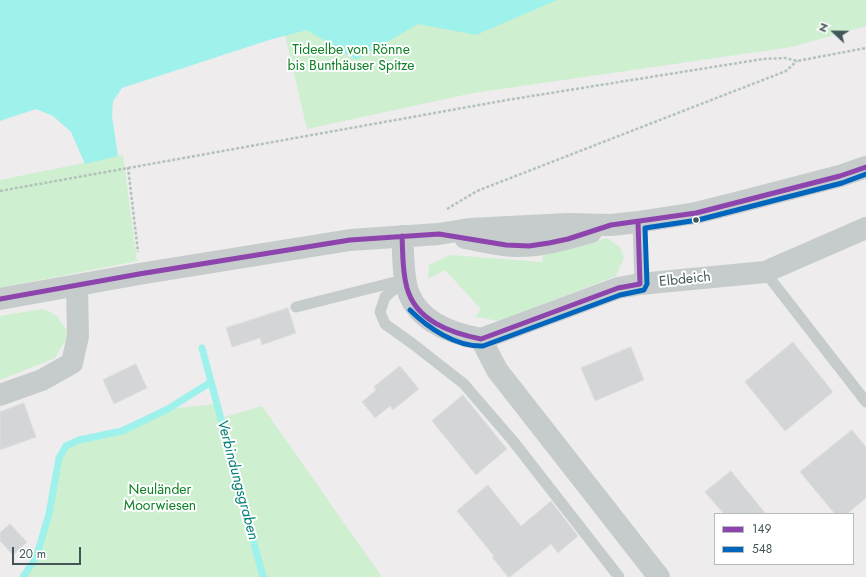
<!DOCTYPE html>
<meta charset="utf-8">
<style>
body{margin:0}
#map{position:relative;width:866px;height:577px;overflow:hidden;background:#eeeced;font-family:Jost,sans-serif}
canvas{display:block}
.legend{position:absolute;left:714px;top:513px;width:140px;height:52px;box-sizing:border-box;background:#fff;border:1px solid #b3bbbd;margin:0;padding:5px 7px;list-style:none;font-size:12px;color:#42565a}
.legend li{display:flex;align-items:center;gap:8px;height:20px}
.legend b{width:20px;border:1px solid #b3bbbd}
.north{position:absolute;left:814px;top:12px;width:40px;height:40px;-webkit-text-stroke:3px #fff;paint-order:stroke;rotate:292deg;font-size:11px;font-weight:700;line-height:16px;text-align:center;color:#42565a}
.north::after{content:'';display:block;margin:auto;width:14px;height:18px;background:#42565a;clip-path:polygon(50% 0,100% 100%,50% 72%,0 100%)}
.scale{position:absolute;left:12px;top:547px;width:69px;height:18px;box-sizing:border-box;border:2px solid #42565a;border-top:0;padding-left:5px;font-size:12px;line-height:14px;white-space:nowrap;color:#42565a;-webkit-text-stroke:3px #fff;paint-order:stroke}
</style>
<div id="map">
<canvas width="866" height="577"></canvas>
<ul class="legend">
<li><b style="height:5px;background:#8e44ad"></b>149</li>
<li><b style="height:5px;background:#0065bd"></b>548</li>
</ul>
<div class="north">N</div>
<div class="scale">20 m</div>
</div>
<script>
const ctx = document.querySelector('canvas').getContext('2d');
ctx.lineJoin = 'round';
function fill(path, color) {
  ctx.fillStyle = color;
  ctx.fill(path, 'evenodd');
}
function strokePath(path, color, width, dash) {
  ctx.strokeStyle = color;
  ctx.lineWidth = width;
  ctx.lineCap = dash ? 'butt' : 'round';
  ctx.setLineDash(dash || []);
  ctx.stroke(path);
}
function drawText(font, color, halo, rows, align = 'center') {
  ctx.font = font + ' Jost,sans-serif';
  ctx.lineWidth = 4;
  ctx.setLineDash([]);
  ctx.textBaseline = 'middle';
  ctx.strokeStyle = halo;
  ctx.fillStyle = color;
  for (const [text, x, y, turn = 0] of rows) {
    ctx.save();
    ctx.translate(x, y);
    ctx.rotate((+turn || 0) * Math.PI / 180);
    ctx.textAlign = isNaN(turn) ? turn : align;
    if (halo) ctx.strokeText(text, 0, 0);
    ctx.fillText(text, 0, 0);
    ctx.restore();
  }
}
fill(new Path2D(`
 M277,0H866V26L792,47L473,93L307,129Z
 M123,155L137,261L0,288V180Z
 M607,238L620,247L624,257L616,276L500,321L475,317L481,309L445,270L428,279L429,265L450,255L542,262L543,255Z
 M43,309L57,316L69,334L55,358L0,380V316Z
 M217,404L221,418L262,406L382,577H23L31,565L40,544L49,514L59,458L66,446L79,440L122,431L168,409Z`), '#ceefd0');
fill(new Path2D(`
 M0,0H557L476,35L418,24L356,60L307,30L269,40L122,88L113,101L112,116L118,156L85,164L71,132L53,116L36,109L0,121Z`), '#9ef2eb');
strokePath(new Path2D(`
 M202,348L263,577
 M23,577L36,558L49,514L59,458L66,446L79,440L122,431L168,409L211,382`), '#9ef2eb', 7);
const building = new Path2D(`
 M288,308L296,333L262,345L260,338L232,347L226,328Z
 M793,342L833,392L785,431L745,382Z
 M631,347L644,380L595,401L581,368Z
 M136,364L147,388L114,404L103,380Z
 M400,366L419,389L393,410L390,406L375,418L362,402L376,390L374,387Z
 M463,395L507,449L476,475L432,421Z
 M24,403L36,437L0,450V412Z
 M852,430L866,447V498L847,514H835L800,472Z
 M731,471L766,514H724L705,492Z
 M488,485L521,526L551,501L578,536L558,553L551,544L510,577H508L492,557L494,556L457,511Z
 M10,524L27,542L13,555L0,541V533Z`);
fill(building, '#d4d5d7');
strokePath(building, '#dfdfe0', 1);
strokePath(new Path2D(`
 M128,167L138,252
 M0,191L507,100L763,59L785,58L797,61L866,48
 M447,209L477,191L786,71L797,61`), '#b3c3ba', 2.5, [3, 2]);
strokePath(new Path2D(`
 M638,222L640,284
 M765,272L866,402
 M405,280L385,297L380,312L385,324L413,344L464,384L513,441L619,577
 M296,307L403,280`), '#c6cbcc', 11);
strokePath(new Path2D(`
 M481,339L618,288L640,284L765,272L866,228
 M0,395L42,380L72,363L78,336L77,286`), '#c6cbcc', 22);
strokePath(new Path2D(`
 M402,236C404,254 402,277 409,294C420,322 453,334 481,339L497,370L659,577
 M465,238C482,241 500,246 518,246C542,246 567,239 591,232
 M0,299L139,274L350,240L439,234L469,229L568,224L611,225L638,222L696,213L736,203L840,176L866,167`), '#c6cbcc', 22);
strokePath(new Path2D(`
 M402,236C403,253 402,271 407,288C416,321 451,333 481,339L618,288L640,284L638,222
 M0,299L139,274L350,240L439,234L506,245L529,246L549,243L568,239L611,225L696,213L840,176L866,167`), '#8e44ad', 5);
strokePath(new Path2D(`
 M410,310C428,328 456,347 483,346L620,295L644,290L647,284L645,228L698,220L842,183L866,174`), '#0065bd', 5);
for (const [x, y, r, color] of [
 [696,220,3.5,"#42565a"]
]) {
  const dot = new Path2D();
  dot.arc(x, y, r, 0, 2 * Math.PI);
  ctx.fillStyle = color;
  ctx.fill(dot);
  strokePath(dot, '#fff', 1.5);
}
drawText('14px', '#0d8125', '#fff', [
 ["Tideelbe von Rönne",351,51],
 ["bis Bunthäuser Spitze",351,67],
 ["Neuländer",160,491],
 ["Moorwiesen",160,507]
]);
drawText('14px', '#42565a', '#fff', [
 ["Elbdeich",685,280,-6]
]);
drawText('italic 15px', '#058076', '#fff', [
 ["Verbindungsgraben",237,480,75]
]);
</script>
